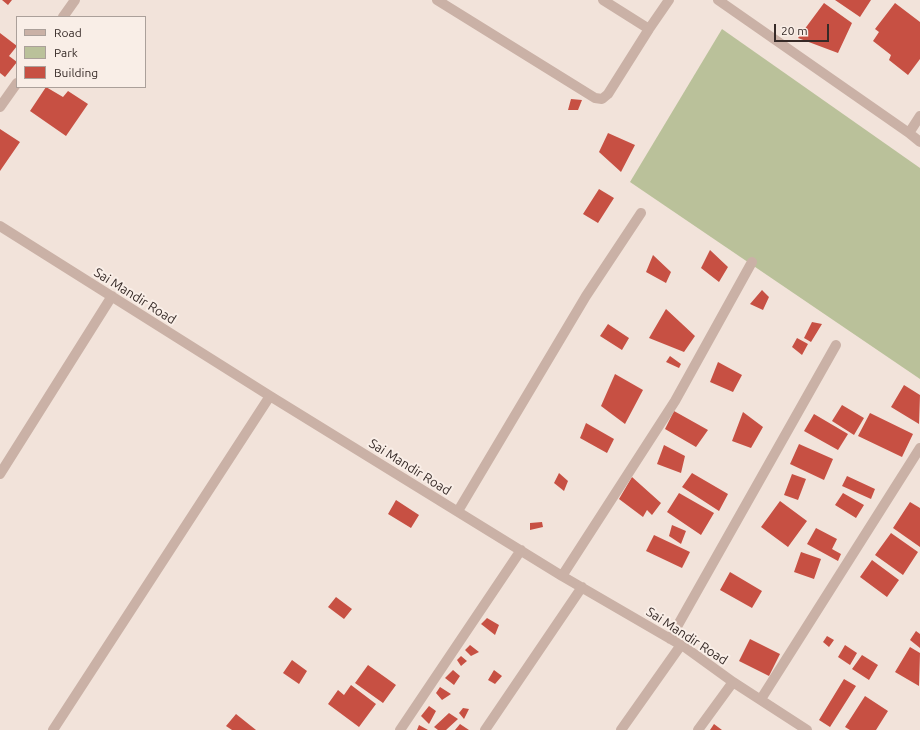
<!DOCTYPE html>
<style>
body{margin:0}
#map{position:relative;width:920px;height:730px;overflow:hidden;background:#f2e3da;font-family:Ubuntu,sans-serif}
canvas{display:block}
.legend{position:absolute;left:16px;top:16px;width:130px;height:72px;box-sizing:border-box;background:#f9eee7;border:1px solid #aba09a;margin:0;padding:5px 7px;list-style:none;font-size:12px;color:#362a27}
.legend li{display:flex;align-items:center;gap:8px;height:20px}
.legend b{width:20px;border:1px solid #aba09a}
.scale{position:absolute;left:774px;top:24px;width:55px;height:18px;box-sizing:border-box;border:2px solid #362a27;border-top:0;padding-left:5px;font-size:12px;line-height:14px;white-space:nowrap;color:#362a27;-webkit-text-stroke:3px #f9eee7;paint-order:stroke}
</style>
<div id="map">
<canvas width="920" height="730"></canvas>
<ul class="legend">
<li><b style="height:5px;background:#cab1a6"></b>Road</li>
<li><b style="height:11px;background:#bac19a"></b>Park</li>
<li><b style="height:11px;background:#c75043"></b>Building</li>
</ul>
<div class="scale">20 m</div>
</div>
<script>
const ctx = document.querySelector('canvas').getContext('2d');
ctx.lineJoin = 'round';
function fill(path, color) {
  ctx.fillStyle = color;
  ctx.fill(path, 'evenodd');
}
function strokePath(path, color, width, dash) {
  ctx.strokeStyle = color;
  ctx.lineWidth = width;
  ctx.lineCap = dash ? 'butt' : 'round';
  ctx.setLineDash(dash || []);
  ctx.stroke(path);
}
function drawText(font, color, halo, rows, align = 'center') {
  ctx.font = font + ' Ubuntu,sans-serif';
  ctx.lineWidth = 4;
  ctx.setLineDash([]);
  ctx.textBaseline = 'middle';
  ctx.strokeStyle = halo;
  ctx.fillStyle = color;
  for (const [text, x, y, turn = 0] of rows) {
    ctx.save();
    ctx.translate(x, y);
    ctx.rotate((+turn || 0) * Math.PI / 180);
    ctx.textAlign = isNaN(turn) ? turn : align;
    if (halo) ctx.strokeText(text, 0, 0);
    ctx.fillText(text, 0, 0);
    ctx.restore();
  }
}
fill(new Path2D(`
 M722,29L920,168V379L630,182Z`), '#bac19a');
fill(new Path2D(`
 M2,0H12L8,5Z
 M835,0H871L860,17Z
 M824,3L852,23L838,53L798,38Z
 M895,3L920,22V59L908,75L889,60L891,55L873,41L879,32L875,29Z
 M0,33L17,46L9,56L17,62L5,77L0,73Z
 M46,87L63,97L68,91L88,104L66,136L30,111Z
 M571,99L582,100L578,110H568Z
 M0,129L20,142L0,171Z
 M608,133L635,145L621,172L599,152Z
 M599,189L614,198L598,223L583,214Z
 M710,250L728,267L719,282L701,268Z
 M653,255L671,272L666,283L646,272Z
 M762,290L769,297L763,310L750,304Z
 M666,309L695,336L684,352L649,338Z
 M812,322L822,324L811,342L804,338Z
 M608,324L629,338L622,350L600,336Z
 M797,338L808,344L802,355L792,347Z
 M670,356L681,364L679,368L666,362Z
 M718,362L742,375L733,392L710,382Z
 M615,374L643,390L625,424L601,406Z
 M904,385L920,395L919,424L891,407Z
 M842,405L864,418L854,435L832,421Z
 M674,411L708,430L696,447L665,429Z
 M743,412L763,427L751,448L732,441Z
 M870,413L913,434L902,457L858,436Z
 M814,414L848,434L838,450L804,431Z
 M586,423L614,439L607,453L580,438Z
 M799,444L833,459L824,480L790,464Z
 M664,445L685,456L681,473L657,464Z
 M559,473L568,481L564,491L554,483Z
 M692,473L728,494L719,511L682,487Z
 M792,474L806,479L798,500L784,495Z
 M847,476L875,489L871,499L842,486Z
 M632,477L661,503L652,515L647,510L643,517L619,499Z
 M679,493L714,513L701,535L667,512Z
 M843,493L864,505L856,518L835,505Z
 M396,500L419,515L411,528L388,514Z
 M780,501L807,521L788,547L761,527Z
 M910,502L920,508V547L893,528Z
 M542,522L543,527L530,530V523Z
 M672,525L686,531L681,544L669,536Z
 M816,528L837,539L832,549L841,554L838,561L807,544Z
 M891,533L918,552L903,575L875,555Z
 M654,535L690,552L682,568L646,551Z
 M801,552L821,559L814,579L794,572Z
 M872,560L899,580L887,597L860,577Z
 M730,572L762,591L752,608L720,590Z
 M336,597L352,609L344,619L328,607Z
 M487,618L499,625L495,635L481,624Z
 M916,631L920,634V648L910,640Z
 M827,636L834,640L829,647L823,642Z
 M750,639L780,654L769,676L739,661Z
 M470,645L479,652L471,656L465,650Z
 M845,645L857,653L850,665L838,657Z
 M910,647L920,653L919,686L895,672Z
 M862,655L878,665L869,680L852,669Z
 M461,656L467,661L461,666L457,660Z
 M292,660L307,671L299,684L283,673Z
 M368,665L396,685L383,703L355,683Z
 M453,670L460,676L454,685L445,678Z
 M494,670L502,676L495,684L488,680Z
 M844,679L856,686L830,727L819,720Z
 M351,685L376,704L359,727L328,704L338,690L344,695Z
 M440,687L451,694L442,700L436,693Z
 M865,696L888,711L876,730H850L845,727Z
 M429,706L436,711L429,724L421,716Z
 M463,708L469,709L464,719L459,713Z
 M449,713L458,719L446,730H438L434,727Z
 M236,714L256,730H232L226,726Z
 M460,724L469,730H455Z
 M714,724L722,730H710Z
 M419,725L428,730H417Z`), '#c75043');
strokePath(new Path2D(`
 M437,0L595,98L602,99L608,94L649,29L603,0
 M718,0L909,133L920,116
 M63,17L75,0
 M649,29L669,0
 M0,107L17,83
 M909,133L920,142
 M0,226L270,396L562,576L686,648L733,682L807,730
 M0,474L112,296
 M458,511L586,296L641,213
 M562,576L675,401L752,262
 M670,639L836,345
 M761,699L920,448
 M53,730L270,396
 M400,730L521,550
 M485,730L582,587
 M621,730L681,645
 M698,730L733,682`), '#cab1a6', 10);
drawText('13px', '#362a27', '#f9eee7', [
 ["Sai Mandir Road",135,296,32],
 ["Sai Mandir Road",410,467,32],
 ["Sai Mandir Road",687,636,33]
]);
</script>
